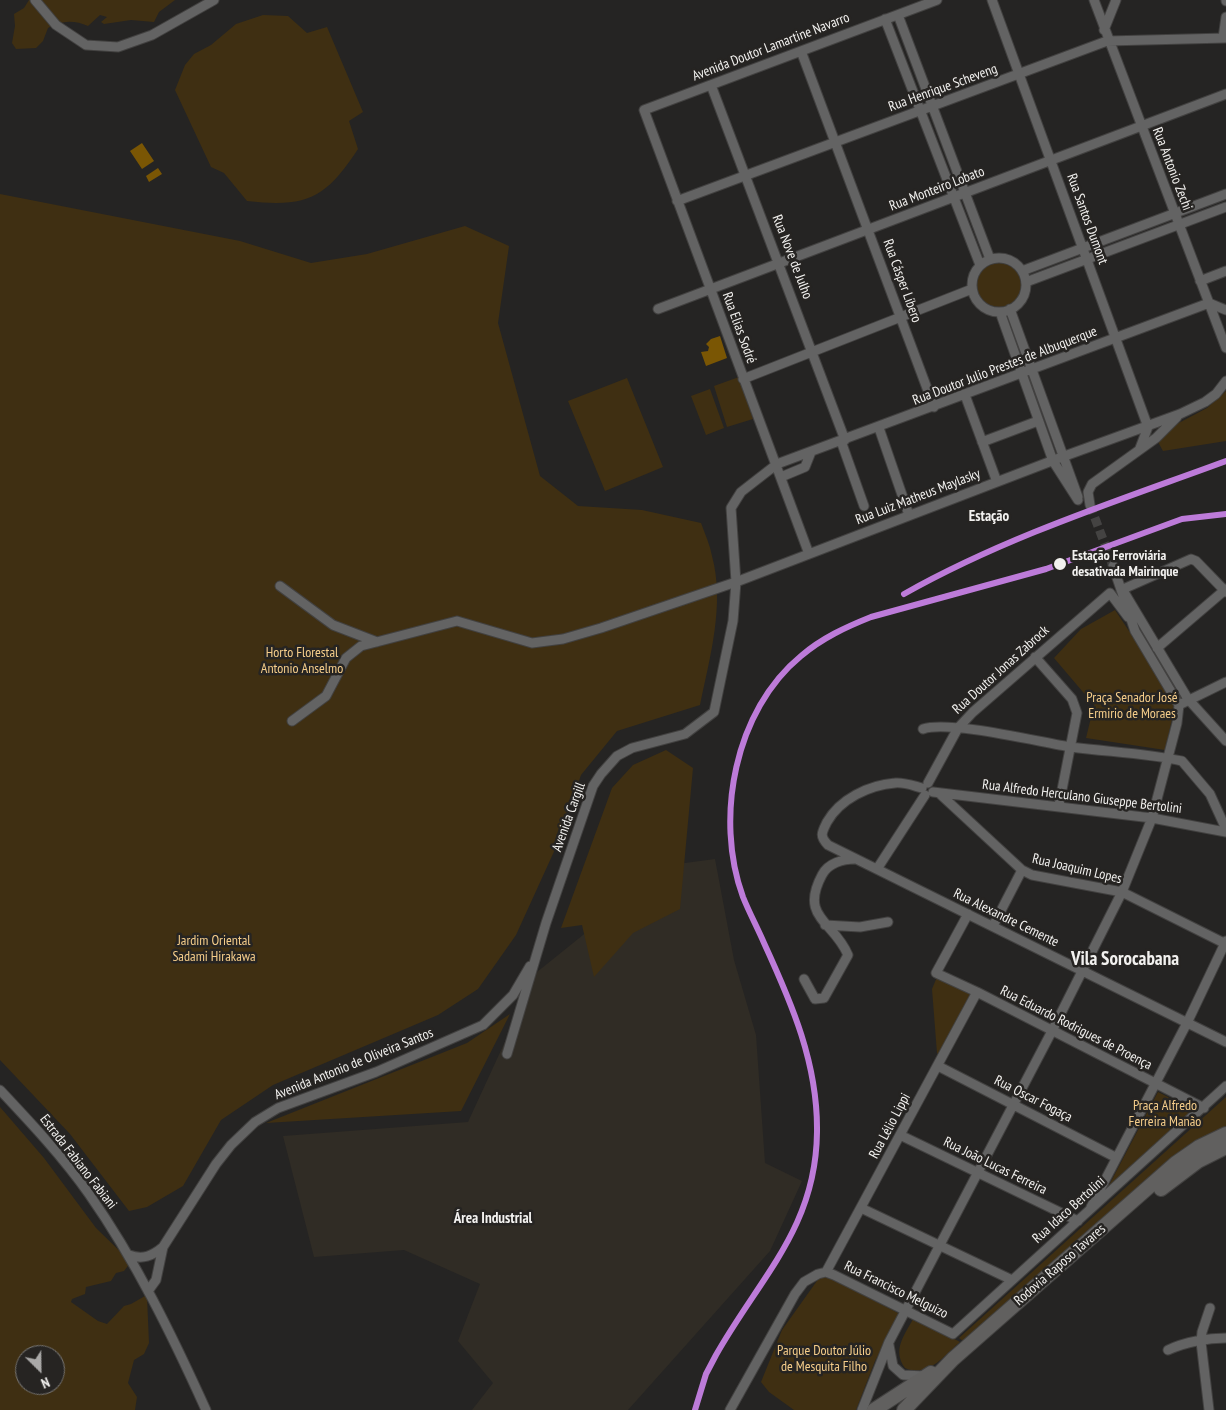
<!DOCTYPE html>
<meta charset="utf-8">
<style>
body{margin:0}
#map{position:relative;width:1226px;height:1410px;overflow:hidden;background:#252423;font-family:"PT Sans Narrow",sans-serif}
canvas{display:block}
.north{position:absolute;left:15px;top:1345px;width:50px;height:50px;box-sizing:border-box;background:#262422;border:1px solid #787674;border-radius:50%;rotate:157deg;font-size:14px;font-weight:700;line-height:20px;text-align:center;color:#f2f1ef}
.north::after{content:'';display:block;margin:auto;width:18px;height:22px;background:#aaa9a8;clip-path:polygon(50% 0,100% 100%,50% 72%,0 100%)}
</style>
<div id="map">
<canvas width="1226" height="1410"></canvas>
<div class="north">N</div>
</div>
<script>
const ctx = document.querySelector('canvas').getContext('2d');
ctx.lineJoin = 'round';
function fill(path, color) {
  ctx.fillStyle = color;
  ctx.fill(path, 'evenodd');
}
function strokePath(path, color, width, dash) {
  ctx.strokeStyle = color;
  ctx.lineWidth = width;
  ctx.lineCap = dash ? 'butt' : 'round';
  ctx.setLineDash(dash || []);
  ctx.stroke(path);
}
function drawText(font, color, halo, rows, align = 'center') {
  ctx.font = font + ' "PT Sans Narrow",sans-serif';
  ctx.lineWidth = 5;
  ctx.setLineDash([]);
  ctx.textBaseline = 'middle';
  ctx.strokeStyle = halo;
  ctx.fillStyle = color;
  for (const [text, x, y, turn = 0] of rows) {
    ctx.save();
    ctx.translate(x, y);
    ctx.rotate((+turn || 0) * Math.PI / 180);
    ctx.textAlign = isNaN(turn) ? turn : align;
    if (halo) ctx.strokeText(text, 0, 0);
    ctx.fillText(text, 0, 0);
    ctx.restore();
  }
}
fill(new Path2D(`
 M715,859L734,960L756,1035L765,1163L802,1181L770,1251L628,1410H472L493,1383L458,1341L480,1284L404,1250L314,1257L283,1136L468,1122L537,972L670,865Z`), '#302c25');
fill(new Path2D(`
 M29,0H175L159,12L154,22L131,20L104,24L101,22L107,17L100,15L88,26C75,20 61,20 48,28L43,41L36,48L16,49L12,43L15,26L14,14L24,8Z
 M263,15L288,16L307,33L327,27L363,112L349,121L358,149C326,198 307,208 247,201L224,173L211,167L175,90L185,65L194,54L211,45L236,24Z
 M0,194L240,241L311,263L367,254L465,226L509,246L498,323L540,476L578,506L642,510L701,523C705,534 710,545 712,556C725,604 710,657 700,705L617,731L581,775L557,845L516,935L478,989L438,1015L273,1085L221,1120L183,1186L147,1207L129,1211L70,1134L0,1060Z
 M977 285a22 22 0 1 1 44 0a22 22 0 1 1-44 0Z
 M739,377L753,419L727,427L714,386Z
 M627,378L663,467L605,491L568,401Z
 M710,389L724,428L706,435L691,396Z
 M1226,391V441L1163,451L1158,442L1175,425L1207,408Z
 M1115,610L1165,685L1175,706L1165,750L1086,738L1094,705L1054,658L1081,629Z
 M666,750L693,768L680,909L633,933L594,977L582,925L561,928L612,788L633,765Z
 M937,977L975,994L940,1056L937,1053L932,989Z
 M510,1014L461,1111L266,1123L467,1043Z
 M1158,1092L1194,1110L1107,1189Z
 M1226,1097V1126L1195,1143L963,1341L959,1338Z
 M0,1107L44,1158L96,1228L131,1262L124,1271L116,1273L111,1281L86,1287L85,1294L72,1299L71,1302L98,1321L107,1324L124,1306L131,1304L145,1296L147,1297L149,1343L144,1354L134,1360L128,1383L137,1397L135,1410H0ZM25,1355H55V1385H25Z
 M826,1276L900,1314L875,1361L856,1410H794L769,1392L761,1382L782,1330L819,1278Z
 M916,1318L960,1342C944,1356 928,1378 905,1368C892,1350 904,1336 913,1319Z`), '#3f2f12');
fill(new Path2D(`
 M142,143L154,161L142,169L130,151Z
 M158,168L162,174L149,182L146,176Z
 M720,336L727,358L706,366L701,352L708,351L709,347L706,344L711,339Z`), '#7a5604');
strokePath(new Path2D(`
 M1090,505L1113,566`), '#444342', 9, [9, 4.5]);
const minor = new Path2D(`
 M35,0L56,25L86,45L118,47L152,35L214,0
 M992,0L1148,427L1140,448
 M1094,0L1226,348
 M1226,0V1
 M898,15L990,259
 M885,19L980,265
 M1104,30L1116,0
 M1223,38L1226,17
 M801,51L934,407
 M711,85L845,440
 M677,201L1107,41L1226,38
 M972 285a27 27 0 1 1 54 0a27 27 0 1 1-54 0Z
 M1022,271L1226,194
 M1200,281L1226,271
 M1026,282L1226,207
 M658,309L1226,94
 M1010,309L1078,497
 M1000,312L1053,461L1078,500
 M743,379L972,289
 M965,395L997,482
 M879,428L909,515
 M841,441L864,506
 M982,442L1038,421
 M781,477L805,467L811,452
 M1090,505L1088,492L1092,484L1156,438L1177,417
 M809,554L644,110L937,0
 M1113,566L1135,631L1179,705
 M280,586L333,625L377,642
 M1121,587L1188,699L1226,741
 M1121,590L1191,559L1196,561L1226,592
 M1157,648L1226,589
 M1035,657L1072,699L1077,713L1059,805
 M292,721L326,696L346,658L361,646L457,621L532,643L563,639L601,628L736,582L1062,457L1180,414L1205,402L1216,394L1226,381
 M923,729C949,720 1039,742 1071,747C1108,752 1146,753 1182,761L1210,794L1226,829
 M928,783L958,728L973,712L1110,593L1128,617
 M922,788C914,786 904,782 895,783C869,785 840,799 827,822C822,832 819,836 828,845L1226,1042
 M933,792L1152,818L1226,832
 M940,794L1022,870L1032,875L1122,892L1226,944
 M877,869L925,795
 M968,914L936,973L977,992L1204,1108
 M825,925L860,927L888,922
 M993,926L1022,870
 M804,979L815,999L824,998L848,955C834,921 799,918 822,875C828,863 843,859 855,859
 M507,1054L546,923L593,786L601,774L617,756L632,748L685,734L714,712L733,621L736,582L731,508L741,492L777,464L1209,303L1226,310
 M938,1066L1115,1157
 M0,1090C31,1123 63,1157 89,1194C136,1261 172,1335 206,1410
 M900,1135L1078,1221
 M1091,1207L1187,1023L1226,941
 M861,1208L1012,1280
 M129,1255C143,1260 152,1256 163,1247
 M826,1272L977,992
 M148,1291L156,1280L163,1247L216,1164L231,1145L255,1122L278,1108L376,1072L483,1025L513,995L530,966
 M889,1345L893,1366L903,1375L925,1376
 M1168,1350C1185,1342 1208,1338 1226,1338
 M730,1410L795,1294L804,1282L818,1274L826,1272L834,1275L953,1334L1226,1086
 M862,1410L889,1342L1052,1031L1122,892L1152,818L1177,723L1179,705L1226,682
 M1209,1410L1201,1342L1202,1332L1210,1308`);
const highway = new Path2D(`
 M1161,1189L1198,1161L1226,1147
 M874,1410L931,1373
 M904,1410L953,1359L1176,1163L1199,1147L1226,1134`);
strokePath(minor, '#424140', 11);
strokePath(highway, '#424140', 16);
strokePath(minor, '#636363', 9);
strokePath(highway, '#61605f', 14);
strokePath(new Path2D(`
 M904,594C1005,537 1117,501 1226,461
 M695,1410L706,1374L716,1355C760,1277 816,1228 817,1132C818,1064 792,1004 764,943C757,927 749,912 743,897C714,818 735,710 801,656C822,638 846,627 871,617L1046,569L1182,519L1226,514`), '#bd7bd9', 6);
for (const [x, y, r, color] of [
 [1060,564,7,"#f2f1ef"]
]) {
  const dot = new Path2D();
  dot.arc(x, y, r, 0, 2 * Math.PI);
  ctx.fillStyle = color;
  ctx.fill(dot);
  strokePath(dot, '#262422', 2);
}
drawText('14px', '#f2f1ef', '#262422', [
 ["Avenida Doutor Lamartine Navarro",771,47,-21],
 ["Rua Henrique Scheveng",943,88,-20],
 ["Rua Antonio Zechi",1172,169,69],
 ["Rua Monteiro Lobato",937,189,-21],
 ["Rua Santos Dumont",1087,219,70],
 ["Rua Nove de Julho",792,257,69],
 ["Rua Cásper Líbero",902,281,70],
 ["Rua Elias Sodré",739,328,70],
 ["Rua Doutor Julio Prestes de Albuquerque",1005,366,-21],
 ["Rua Luiz Matheus Maylasky",918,497,-21],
 ["Rua Doutor Jonas Zabrock",1001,670,-42],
 ["Rua Alfredo Herculano Giuseppe Bertolini",1082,797,7],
 ["Avenida Cargill",569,817,-70],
 ["Rua Joaquim Lopes",1077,869,13],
 ["Rua Alexandre Cemente",1006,918,26],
 ["Rua Eduardo Rodrigues de Proença",1076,1028,27],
 ["Avenida Antonio de Oliveira Santos",354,1064,-22],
 ["Rua Oscar Fogaça",1033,1099,27],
 ["Rua Lélio Lippi",890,1126,-62],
 ["Estrada Fabiano Fabiani",78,1162,52],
 ["Rua João Lucas Ferreira",995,1166,26],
 ["Rua Idaco Bertolini",1069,1210,-42],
 ["Rodovia Raposo Tavares",1060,1265,-41],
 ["Rua Francisco Melguizo",896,1290,26]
]);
drawText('bold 14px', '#f2f1ef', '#262422', [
 ["Estação Ferroviária",1072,556],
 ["desativada Mairinque",1072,572]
], 'left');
drawText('14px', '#f5cd8a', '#262422', [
 ["Horto Florestal",302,653],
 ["Antonio Anselmo",302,669],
 ["Praça Senador José",1132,698],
 ["Ermirio de Moraes",1132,714],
 ["Jardim Oriental",214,941],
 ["Sadami Hirakawa",214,957],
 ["Praça Alfredo",1165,1106],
 ["Ferreira Manão",1165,1122],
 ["Parque Doutor Júlio",824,1351],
 ["de Mesquita Filho",824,1367]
]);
drawText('bold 15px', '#f2f1ef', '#262422', [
 ["Estação",989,517],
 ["Área Industrial",493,1219]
]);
drawText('bold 19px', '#f2f1ef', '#262422', [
 ["Vila Sorocabana",1125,960]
]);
</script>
